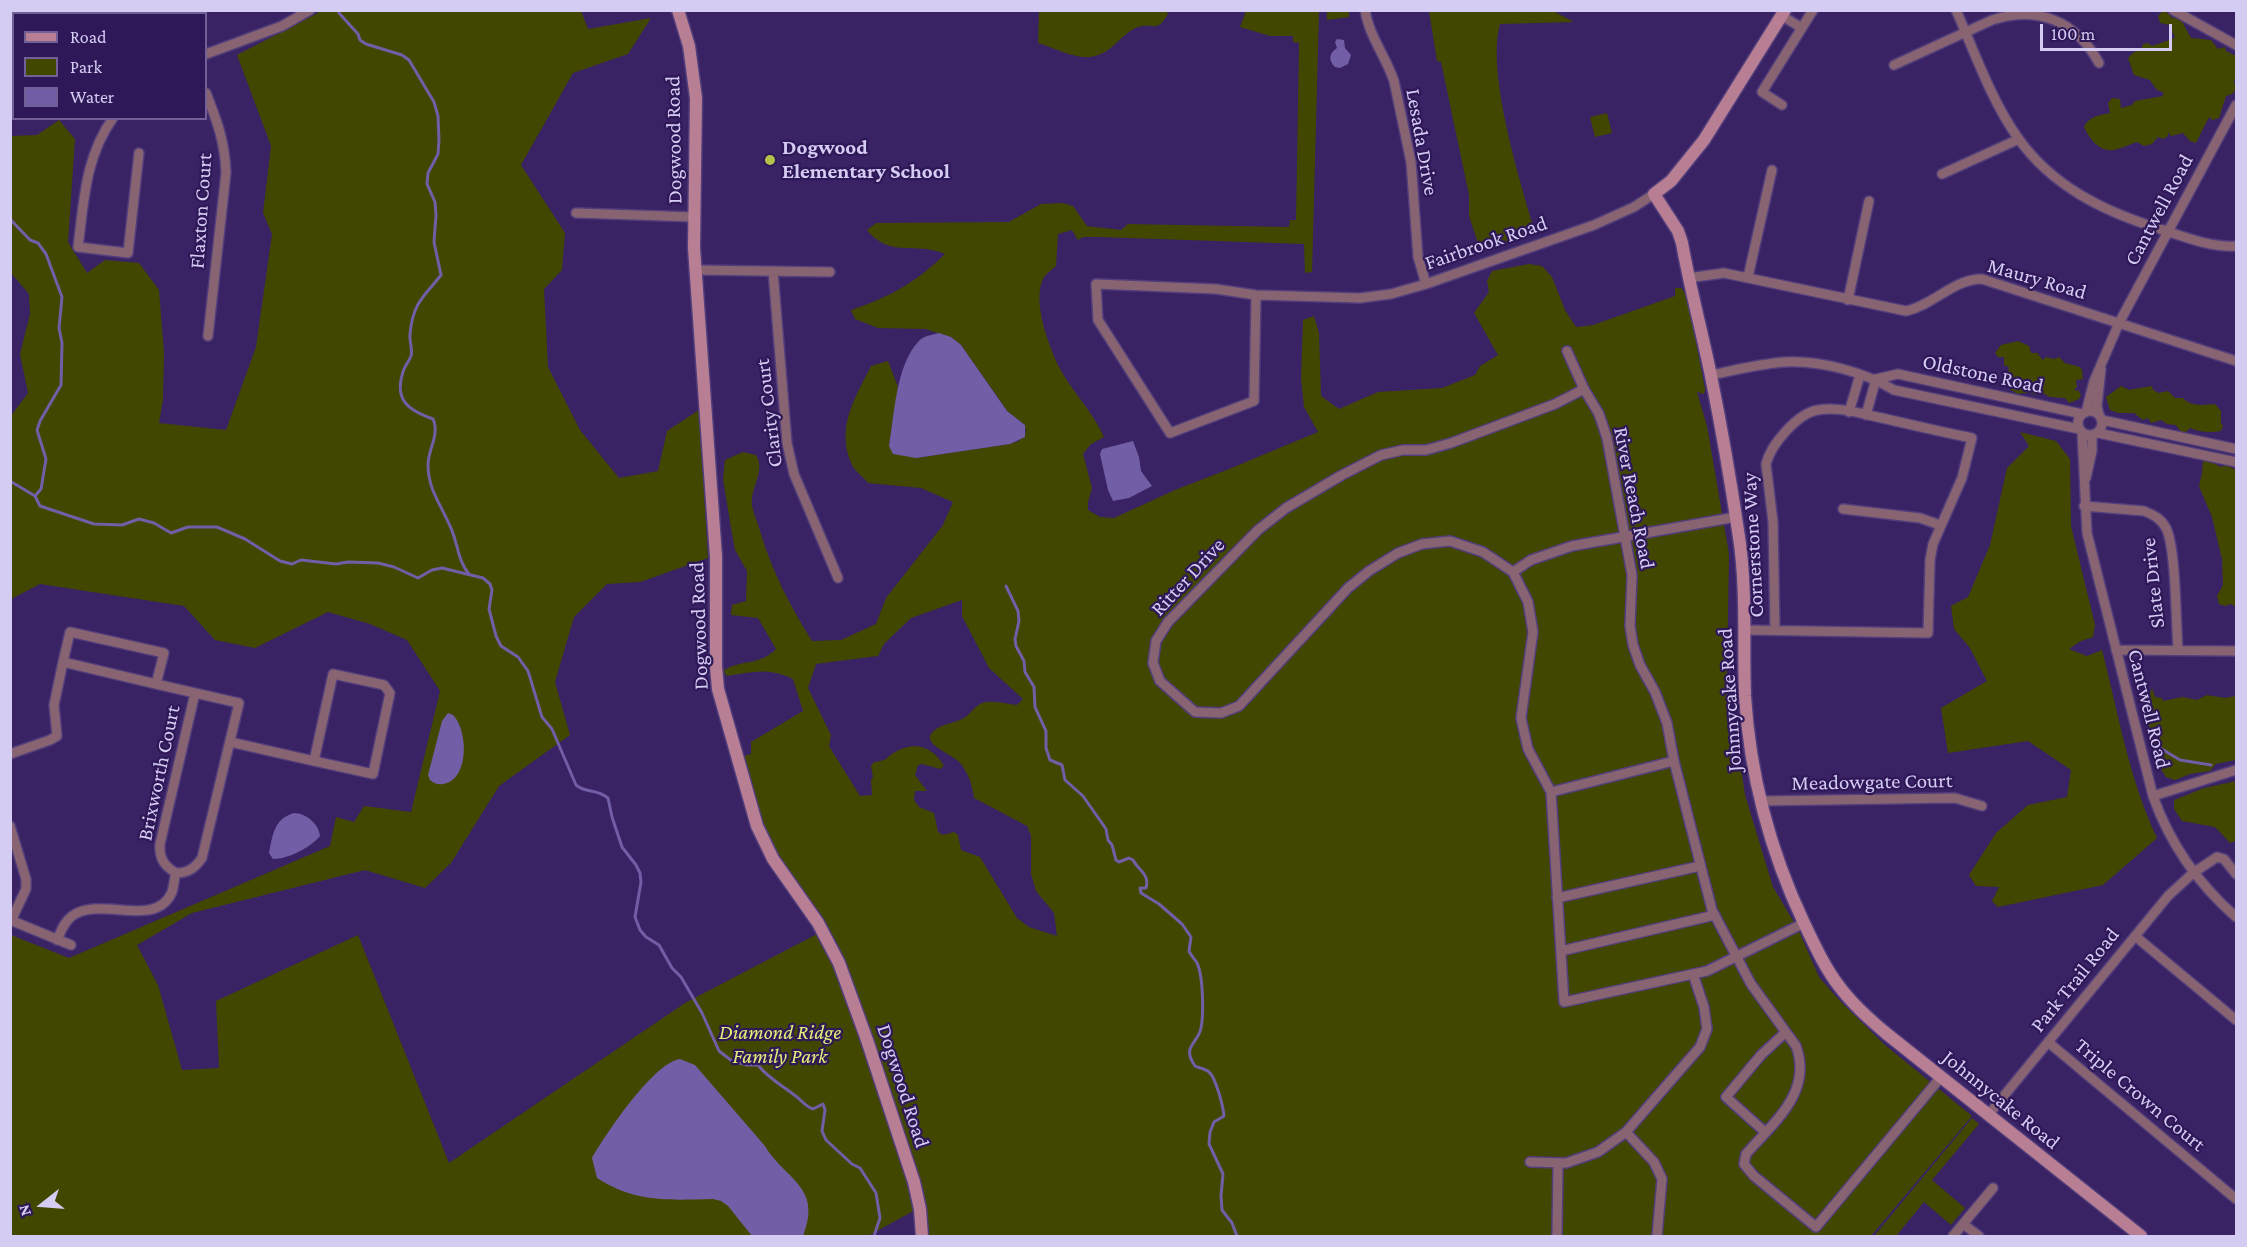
<!DOCTYPE html>
<style>
body{margin:0}
#map{position:relative;width:2247px;height:1247px;overflow:hidden;background:#392364;font-family:"Crimson Pro",serif}
canvas{display:block}
.frame{position:absolute;inset:0;border:12px solid #d5ccf4;pointer-events:none}
.legend{position:absolute;left:12px;top:12px;width:195px;height:108px;box-sizing:border-box;background:#2f1858;border:2px solid #716096;margin:0;padding:8px 10px;list-style:none;font-size:18px;color:#d5ccf4}
.legend li{display:flex;align-items:center;gap:12px;height:30px}
.legend b{width:30px;border:2px solid #716096}
.north{position:absolute;left:12px;top:1175px;width:60px;height:60px;-webkit-text-stroke:4px #2f1858;paint-order:stroke;rotate:253deg;font-size:16px;font-weight:700;line-height:24px;text-align:center;color:#d5ccf4}
.north::after{content:'';display:block;margin:auto;width:21px;height:27px;background:#d5ccf4;clip-path:polygon(50% 0,100% 100%,50% 72%,0 100%)}
.scale{position:absolute;left:2040px;top:24px;width:132px;height:27px;box-sizing:border-box;border:3px solid #d5ccf4;border-top:0;padding-left:8px;font-size:18px;line-height:21px;white-space:nowrap;color:#d5ccf4;-webkit-text-stroke:4px #2f1858;paint-order:stroke}
</style>
<div id="map">
<canvas width="2247" height="1247"></canvas>
<div class="frame"></div>
<ul class="legend">
<li><b style="height:8px;background:#b87e94"></b>Road</li>
<li><b style="height:16px;background:#424700"></b>Park</li>
<li><b style="height:16px;background:#715ea6"></b>Water</li>
</ul>
<div class="north">N</div>
<div class="scale">100 m</div>
</div>
<script>
const ctx = document.querySelector('canvas').getContext('2d');
ctx.lineJoin = 'round';
function fill(path, color) {
  ctx.fillStyle = color;
  ctx.fill(path, 'evenodd');
}
function strokePath(path, color, width, dash) {
  ctx.strokeStyle = color;
  ctx.lineWidth = width;
  ctx.lineCap = dash ? 'butt' : 'round';
  ctx.setLineDash(dash || []);
  ctx.stroke(path);
}
function drawText(font, color, halo, rows, align = 'center') {
  ctx.font = font + ' "Crimson Pro",serif';
  ctx.lineWidth = 4.5;
  ctx.setLineDash([]);
  ctx.textBaseline = 'middle';
  ctx.strokeStyle = halo;
  ctx.fillStyle = color;
  for (const [text, x, y, turn = 0] of rows) {
    ctx.save();
    ctx.translate(x, y);
    ctx.rotate((+turn || 0) * Math.PI / 180);
    ctx.textAlign = isNaN(turn) ? turn : align;
    if (halo) ctx.strokeText(text, 0, 0);
    ctx.fillText(text, 0, 0);
    ctx.restore();
  }
}
fill(new Path2D(`
 M319,11H581L588,29L651,18L628,54L573,73L521,165L565,233L562,270L544,289L548,367L580,430L619,478L658,471L667,431L699,410L708,558L640,582L607,584L574,617L555,682L570,735L499,786L451,863L425,888L365,870L192,913L137,945L158,985L182,1070L219,1068L216,1001L358,935L449,1163L685,1003L819,933L848,996L917,1209L868,1236H11V935L69,958L330,846L336,817L354,822L364,806L411,812L440,691L407,640L370,624L328,612L255,648L215,640L184,606L40,584L11,599L10,417L28,393L20,354L30,314L29,294L11,273V136L37,135L59,120L75,139L68,242L87,273L105,260L139,263L159,290L164,352L163,400L159,423L226,430L256,347L272,234L263,213L271,146L237,55L316,14Z
 M1166,11L1168,14C1156,34 1155,22 1138,27C1129,30 1119,41 1112,47C1087,68 1065,51 1038,43L1039,11Z
 M1246,11H1319L1312,272L1305,273L1304,244L1099,237H1083L1078,240L1072,230L1058,234L1056,266C1052,270 1045,274 1043,279C1032,302 1049,346 1059,367C1072,392 1092,410 1104,437L1091,444L1083,454L1092,488L1088,502V510L1100,517L1114,518L1175,490L1229,469L1318,432L1304,407L1301,379L1303,320L1314,316L1319,333L1321,396L1339,409L1378,392L1442,388L1475,375L1480,366L1498,355L1474,313L1489,292L1487,281L1492,271L1529,264L1542,266L1552,277L1565,310L1576,327L1593,325L1675,296V288H1681L1687,295L1705,389L1704,394L1697,392L1707,426L1729,554L1727,674L1745,795L1773,887L1798,929L1819,977L1840,1001L1885,1045L1972,1116L1871,1236H926L854,989L768,844L741,757L751,754V742L803,711L793,679C770,667 751,672 727,676L723,671C740,659 760,666 776,649L758,618L731,615L732,605L746,601L747,571L735,550L731,528L723,479L725,460L743,452L756,455C766,471 750,488 752,505C753,513 758,523 760,531C772,571 790,606 812,641L841,640L876,624L886,598L943,525L953,502L921,488L868,483C863,477 855,471 852,465C835,428 855,398 871,366L888,361L898,387L889,446L916,458L1010,444L1019,441L1026,432L1025,425L1008,412L961,345L951,337L925,329L878,328L855,319L851,310C890,297 915,283 945,254C916,241 890,259 867,230L876,223L1009,222L1041,204L1063,203L1073,206L1087,226L1121,230L1128,224L1289,227L1290,220H1296L1299,43L1293,42V36H1270L1240,27ZM962,600V616L989,668L1023,699L1017,705C1005,704 990,699 980,704C973,708 969,716 962,719C956,722 949,723 944,725C907,741 954,753 961,764C969,775 972,784 974,798L1027,826L1031,836V874L1036,891L1054,913L1057,936L1029,927L1017,918L980,857L961,850L958,835L954,832L943,835L938,832L934,813L919,807L914,800L915,791H927L915,775L918,765L922,764L940,769L944,766C933,746 914,741 895,752C884,759 889,760 874,762L871,766L873,777L871,780L872,795L860,796L829,746L831,735L808,688L816,664L878,656L884,644L911,618Z
 M1327,11H1349V17L1327,20Z
 M1429,11H1553L1574,22L1500,24C1486,72 1520,182 1535,232L1481,252L1469,216V195L1441,62L1437,61Z
 M2163,11L2168,13L2172,18H2180L2191,38L2211,40L2218,49L2225,47L2226,51L2236,56V77L2234,81L2236,89L2232,94L2226,96L2219,118L2212,120L2210,117L2208,119L2196,143L2190,141L2183,133L2171,136L2168,132V136L2163,139L2158,137L2152,144L2144,146L2137,142C2129,144 2122,149 2113,150C2099,152 2089,138 2084,127C2089,116 2100,115 2110,113L2108,103L2112,98L2120,99L2121,108L2132,105L2135,101L2163,96V92L2157,90L2150,80L2134,75L2128,58L2134,52L2141,50L2143,44L2148,43L2152,46L2175,38L2170,25L2160,23L2158,16Z
 M1607,113L1612,133L1595,137L1590,117Z
 M2018,341L2029,346L2031,353H2037L2043,360L2046,357L2054,359L2059,357L2065,363L2080,367L2082,370L2083,379L2076,380L2077,387L2074,390L2079,391L2081,395L2079,399L2069,403L2065,398L2050,397L2042,393L2035,395L2030,392L2018,394L2011,390L2007,378L2009,367L2004,365V357H1998L1995,353L2001,345Z
 M2121,386L2129,390L2152,386L2153,390L2159,393L2168,391L2175,398H2183C2191,407 2204,405 2215,404L2221,411V423L2223,426L2221,431C2211,433 2199,432 2190,428L2186,432H2181L2176,425L2167,424L2161,420L2151,423L2148,418L2143,420L2134,413H2118L2110,410L2106,397Z
 M2020,432L2056,441L2070,459L2071,526L2095,625L2093,637L2081,641L2069,649L2087,656L2102,650C2118,712 2129,779 2157,838L2103,885L1998,907L1992,901L1999,887L1976,886L1969,875L1996,833L2028,805L2067,797L2071,770L2028,741L1948,753L1941,708L1987,681L1970,648L1954,629L1951,606L1968,597L1990,545L2007,468L2029,446Z
 M2207,460L2221,467L2226,465L2236,470V607L2231,604L2225,606L2219,604L2217,596L2223,585L2222,559L2212,517L2199,486L2202,473L2203,461Z
 M2140,671L2138,685L2144,695L2150,694L2152,688L2155,697L2162,698L2163,701L2182,697L2197,700L2207,695L2225,698L2236,696V760L2216,764L2210,771L2190,774L2175,780L2166,777L2154,758L2149,727L2137,686Z
 M2236,781V841L2230,843L2215,827L2182,821L2174,809V800L2204,788Z
 M1972,1118L1979,1124L1932,1180L1965,1208L1951,1225L1924,1202L1896,1236H1874Z`), '#424700');
fill(new Path2D(`
 M1337,39L1344,40L1345,48L1351,55L1348,64L1340,68L1335,67C1328,60 1329,53 1337,48L1335,42Z
 M939,333L951,337L961,345L1007,411L1025,425V437L1010,444L916,458L893,454L889,446C894,417 896,365 918,342C923,336 931,335 939,333Z
 M1133,441L1139,457L1141,471L1152,486L1129,498L1113,501L1108,490L1100,454L1102,449Z
 M448,713L453,715C468,730 470,780 443,784C438,785 435,784 430,780L428,775L442,721Z
 M294,813C306,813 319,824 320,836C310,848 288,859 273,859L269,853C273,834 274,819 294,813Z
 M680,1059L695,1065L765,1146C784,1179 823,1186 803,1236H752L728,1206L721,1201L713,1199C668,1200 636,1203 597,1178L592,1158C606,1134 653,1063 680,1059Z`), '#715ea6');
strokePath(new Path2D(`
 M339,13L358,34L360,40L366,44L402,55L409,60L434,102L438,116L439,140L438,154L428,173L427,184L435,202L436,215L434,242L441,275C424,297 413,302 410,334C409,341 413,349 411,356C409,361 406,365 404,369C393,399 407,410 433,419C440,435 428,449 428,465C428,489 441,505 450,526C458,542 457,560 469,574
 M10,219L30,240L38,243L46,254L62,297L59,328L62,343L61,385L40,421L37,430L46,459L41,489L35,496L40,506L94,524L122,525L139,519L154,523L171,533L188,527H217L245,539L280,561L292,564L301,560L336,564L348,562L378,563L394,567L418,578L432,570L442,568L483,578L490,584L492,590L489,609L496,636L501,646L518,657L528,671L542,717L552,729L576,785C587,794 595,788 608,798L612,817L622,847L636,865L640,873L641,882L635,917L640,930L646,937L659,945L672,968L681,977L702,1013L719,1051L732,1061L747,1065H758C768,1078 780,1084 793,1094C801,1099 804,1106 813,1109L823,1104L825,1110L822,1131L826,1140L852,1164L860,1168L876,1193L880,1218L874,1236
 M10,481L35,496
 M1006,586L1018,611L1019,621L1015,639L1016,646L1024,661L1025,672L1034,687L1035,707L1046,731V748L1050,760L1062,765L1065,780L1083,796L1106,829L1108,840L1112,845L1116,860L1119,862L1129,858L1133,860C1138,870 1150,874 1146,888H1140L1141,893L1159,904L1182,924L1191,937L1189,951C1191,956 1195,959 1197,963C1203,975 1204,1014 1201,1028C1198,1044 1181,1046 1195,1066C1199,1068 1206,1069 1209,1072C1216,1078 1223,1106 1224,1116L1214,1122L1210,1132L1209,1144L1223,1174L1221,1196L1222,1210L1232,1223L1237,1236
 M2160,748L2180,760L2211,765`), '#715ea6', 3);
const street = new Path2D(`
 M1365,10C1369,36 1386,57 1394,81L1411,162L1418,257L1426,284
 M1956,10C1975,53 1991,100 2018,138C2052,186 2103,211 2157,228C2183,236 2210,248 2236,246
 M2173,10L2236,45
 M16,14V10
 M123,14V10
 M1782,16L1802,28
 M10,31H14
 M206,54L282,26L310,10
 M10,56H14
 M1894,65L1992,20C2038,5 2076,21 2099,63
 M206,93C217,121 225,142 226,173L208,336
 M1782,105L1762,92L1813,10
 M113,118C85,157 84,201 78,247L128,253L139,153
 M1942,174L2019,139
 M576,213L694,217
 M695,270L830,272
 M773,271L787,443L794,474L838,578
 M1748,277L1772,170
 M1688,278L1724,273L1906,311C1934,305 1953,279 1982,279L2236,361
 M1256,295L1254,401L1170,433L1098,320L1096,284L1216,289L1256,295L1360,298L1391,294L1426,284L1594,225L1634,207L1654,194
 M1848,300L1869,201
 M1567,351L1584,389L1599,414L1607,438L1632,575L1630,626L1633,645L1640,665L1655,692L1667,723L1674,761
 M1711,375C1735,370 1759,364 1784,362C1820,360 1864,372 1894,390L2079,429
 M1876,379L1898,374L2082,414
 M2078 423a12 12 0 1 1 24 0a12 12 0 1 1-24 0Z
 M1849,412L1860,375
 M2086,412L2094,381L2119,323L2236,105
 M1866,415L1876,379
 M2099,415L2097,406L2101,369
 M2102,420L2236,449
 M2082,432L2087,533L2153,796C2170,844 2197,883 2236,917
 M2098,433L2236,462
 M2086,478L2092,451V435
 M2084,506L2144,511C2153,515 2161,518 2166,528C2176,547 2176,624 2178,650
 M1843,509L1920,518L1940,525
 M1513,572L1531,560L1572,546L1736,517
 M1745,630L1928,633L1930,560L1933,544L1962,478L1972,438C1942,432 1912,425 1882,418C1862,414 1838,406 1818,410C1798,413 1771,444 1766,464L1773,522L1775,630
 M2116,650L2236,651
 M156,684L63,662L70,632L164,653L156,684L195,693
 M230,742L314,761L333,674L384,685L390,693L373,774L314,761
 M10,754L50,740L57,736L54,705L63,662
 M1551,792L1528,749L1521,718L1533,632L1528,602L1513,572L1483,552L1450,541L1422,544L1398,553L1369,571L1348,588L1239,706L1221,713L1195,712L1160,681L1153,663L1156,641L1168,622L1258,530L1286,508L1342,475L1381,455L1403,450H1426L1451,443L1555,404L1584,389
 M2153,796L2236,770
 M1760,801L1955,798L1982,806
 M10,826L26,879V889L11,921
 M1557,898L1700,866
 M10,920L71,945
 M1804,923L1707,971L1564,1002L1551,792L1674,761L1712,910L1751,984L1796,1046C1813,1092 1774,1122 1746,1154L1744,1164L1754,1176L1816,1227L1941,1077
 M2135,936L2236,1020
 M57,940C61,931 64,922 72,916C99,895 156,930 172,892C174,886 174,879 176,873C188,873 195,868 202,858L239,703L195,693L160,844C159,858 164,866 176,873
 M1561,951L1715,915
 M2048,1042L2236,1199
 M1989,1114L2168,896L2193,873L2217,857L2224,859L2236,874
 M1626,1132L1654,1162L1662,1179L1657,1236
 M1765,1132L1726,1097L1761,1055L1786,1032
 M1530,1162L1566,1163L1598,1152L1626,1132L1700,1047L1707,1029L1704,1007L1693,974
 M1963,1224L1979,1236
 M1557,1236L1558,1163
 M1953,1236L1993,1188`);
const secondary = new Path2D(`
 M678,10L689,46L696,98L694,248L716,557V666L718,689L757,826L773,859L818,923L839,963L867,1040L914,1182L920,1209L922,1236
 M1785,10L1704,140L1671,181L1654,194L1678,231L1682,243C1690,288 1702,332 1711,376C1722,430 1731,483 1739,537C1747,590 1743,643 1745,696C1750,776 1770,851 1804,923C1814,944 1825,968 1839,986C1853,1005 1870,1020 1887,1034L2141,1236`);
strokePath(street, '#523e7b', 12);
strokePath(secondary, '#523e7b', 15);
strokePath(street, '#886472', 9);
strokePath(secondary, '#b87e94', 12);
for (const [x, y, r, color] of [
 [770,160,6,"#b5c249"]
]) {
  const dot = new Path2D();
  dot.arc(x, y, r, 0, 2 * Math.PI);
  ctx.fillStyle = color;
  ctx.fill(dot);
  strokePath(dot, '#2f1858', 2);
}
drawText('21px', '#d5ccf4', '#2f1858', [
 ["Dogwood Road",674,140,-91],
 ["Lesada Drive",1422,142,80],
 ["Cantwell Road",2159,210,-62],
 ["Flaxton Court",201,211,-86],
 ["Fairbrook Road",1486,243,-19],
 ["Maury Road",2037,279,16],
 ["Oldstone Road",1983,374,12],
 ["Clarity Court",769,413,-97],
 ["River Reach Road",1634,498,79],
 ["Cornerstone Way",1753,545,-93],
 ["Ritter Drive",1188,577,-47],
 ["Slate Drive",2153,583,-96],
 ["Dogwood Road",699,626,-92],
 ["Johnnycake Road",1730,700,-94],
 ["Cantwell Road",2149,709,76],
 ["Brixworth Court",159,773,-78],
 ["Meadowgate Court",1872,782,-1],
 ["Park Trail Road",2075,980,-51],
 ["Dogwood Road",903,1086,72],
 ["Triple Crown Court",2140,1095,40],
 ["Johnnycake Road",2001,1100,39]
]);
drawText('bold 21px', '#d5ccf4', '#2f1858', [
 ["Dogwood",782,148],
 ["Elementary School",782,172]
], 'left');
drawText('italic 21px', '#e1ef7a', '#2f1858', [
 ["Diamond Ridge",780,1033],
 ["Family Park",780,1057]
]);
</script>
